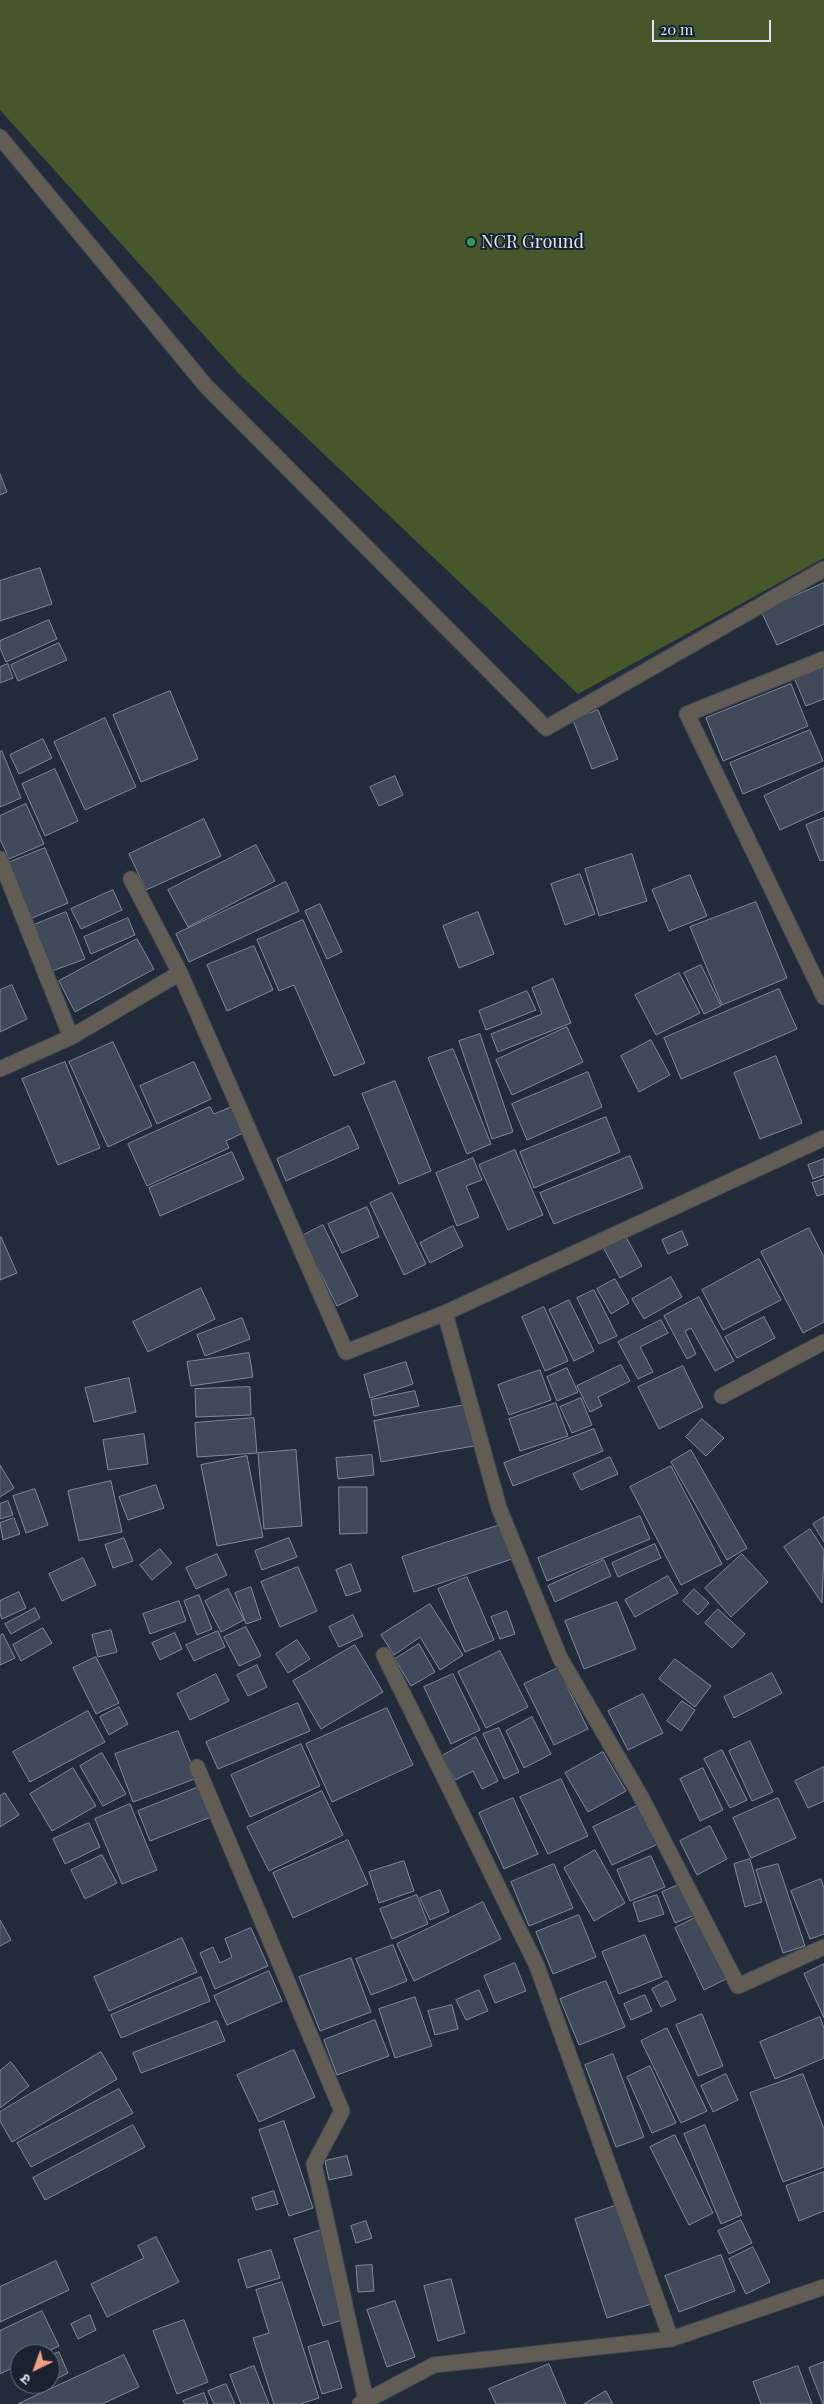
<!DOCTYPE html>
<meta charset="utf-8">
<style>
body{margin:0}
#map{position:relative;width:824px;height:2404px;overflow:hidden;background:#232b3a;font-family:"Playfair Display","Noto Sans Devanagari",serif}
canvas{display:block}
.north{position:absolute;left:10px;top:2344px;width:50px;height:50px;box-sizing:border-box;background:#1a2230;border:1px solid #69707c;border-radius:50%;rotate:222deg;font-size:14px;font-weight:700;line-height:20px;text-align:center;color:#dfe5ef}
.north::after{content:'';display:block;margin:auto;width:18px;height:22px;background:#f39f83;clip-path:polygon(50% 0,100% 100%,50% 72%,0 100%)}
.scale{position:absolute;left:652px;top:20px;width:119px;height:22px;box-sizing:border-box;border:2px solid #dfe5ef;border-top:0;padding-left:6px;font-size:15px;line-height:18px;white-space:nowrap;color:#dfe5ef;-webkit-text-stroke:4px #1a2230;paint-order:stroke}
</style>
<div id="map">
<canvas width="824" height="2404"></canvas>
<div class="north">उ</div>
<div class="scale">20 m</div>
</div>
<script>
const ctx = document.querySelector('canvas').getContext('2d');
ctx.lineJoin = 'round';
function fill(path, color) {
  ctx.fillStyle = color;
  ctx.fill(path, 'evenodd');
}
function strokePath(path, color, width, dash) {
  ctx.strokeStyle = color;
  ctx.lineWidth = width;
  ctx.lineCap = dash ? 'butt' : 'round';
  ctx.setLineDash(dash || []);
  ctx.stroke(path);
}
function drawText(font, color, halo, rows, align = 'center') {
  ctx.font = font + ' "Playfair Display",serif';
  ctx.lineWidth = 4;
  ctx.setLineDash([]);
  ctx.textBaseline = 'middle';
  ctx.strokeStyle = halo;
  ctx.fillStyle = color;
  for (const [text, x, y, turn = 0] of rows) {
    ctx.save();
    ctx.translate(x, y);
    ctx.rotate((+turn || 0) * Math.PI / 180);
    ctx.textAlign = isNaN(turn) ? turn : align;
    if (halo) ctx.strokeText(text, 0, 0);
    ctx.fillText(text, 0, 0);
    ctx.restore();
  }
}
fill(new Path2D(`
 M0,0H824V558L578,694L238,373L0,110Z`), '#48562c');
const building = new Path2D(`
 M0,474L7,492L0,495Z
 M40,568L52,604L0,621V581Z
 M824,583V624L777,645L761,611Z
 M49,620L57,639L6,662L0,648V641Z
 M59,643L67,660L18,681L11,665Z
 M824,662V699L806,706L793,675Z
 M8,664L13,678L0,683V667Z
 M791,684L808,726L723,761L706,718Z
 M170,691L198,759L141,782L113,715Z
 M598,710L618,759L592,769L573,720Z
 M105,718L136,787L85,810L54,742Z
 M810,730L823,761L743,794L730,763Z
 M43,739L52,758L19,774L10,755Z
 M2,751L21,798L0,807V752Z
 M824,768V810L780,830L764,796Z
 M55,769L78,821L45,836L22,784Z
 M395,776L403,795L379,806L370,787Z
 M26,804L44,844L9,859L0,839V816Z
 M824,818V860L820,861L806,825Z
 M204,819L221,856L146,890L129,854Z
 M256,845L275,881L188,927L168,890Z
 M45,848L68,903L32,918L8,863Z
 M632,854L647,901L599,916L585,869Z
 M580,874L595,914L565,925L551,884Z
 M690,875L707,916L669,931L652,890Z
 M286,882L299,911L189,962L176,934Z
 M113,890L122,910L81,929L71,909Z
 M756,902L787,978L722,1005L690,927Z
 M320,904L342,952L327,959L305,911Z
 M66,912L85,959L52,971L34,925Z
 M478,912L494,954L459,968L443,926Z
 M128,918L135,935L91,954L84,937Z
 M303,920L365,1063L334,1076L294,985L279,991L257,940Z
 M137,939L154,969L75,1012L59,981Z
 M254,946L273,990L227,1011L207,965Z
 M701,965L721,1006L704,1014L684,973Z
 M679,973L700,1013L656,1035L635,995Z
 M553,979L571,1023L498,1052L491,1034L542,1014L532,988Z
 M12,985L27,1019L0,1032V990Z
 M779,989L797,1029L681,1079L664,1038Z
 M527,991L536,1010L486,1030L479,1011Z
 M567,1027L583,1062L512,1095L496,1060Z
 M480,1034L513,1132L492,1139L459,1041Z
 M651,1040L670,1075L639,1092L621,1056Z
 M113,1042L152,1126L108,1147L69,1062Z
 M453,1049L491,1144L467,1154L428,1058Z
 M776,1056L802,1123L760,1139L734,1073Z
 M65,1062L100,1148L58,1165L22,1079Z
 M194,1062L211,1099L157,1124L140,1086Z
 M588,1072L602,1107L527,1140L512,1104Z
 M395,1081L431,1171L399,1184L362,1094Z
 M210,1107L214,1114L231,1107L243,1133L226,1141L229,1148L147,1186L128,1144Z
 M606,1117L620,1152L534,1188L520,1152Z
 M349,1126L359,1148L286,1181L277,1159Z
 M515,1150L543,1215L508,1230L479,1165Z
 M232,1152L244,1179L160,1216L149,1188Z
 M630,1156L643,1188L554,1224L540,1193Z
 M473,1158L482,1180L466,1186L479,1217L457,1226L436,1173Z
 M824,1159V1175L813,1179L808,1165Z
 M824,1179V1194L817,1196L812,1183Z
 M392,1193L426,1264L404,1275L370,1203Z
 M367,1207L379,1237L342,1253L328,1224Z
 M323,1225L358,1296L337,1306L302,1236Z
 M453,1226L463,1246L430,1263L420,1243Z
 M809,1228L824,1257V1322L803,1333L761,1252Z
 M682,1231L688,1245L668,1254L662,1240Z
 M1,1237L17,1273L0,1280V1238Z
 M626,1237L642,1266L620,1278L604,1249Z
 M759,1259L781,1300L723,1330L702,1290Z
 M671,1277L682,1297L644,1319L632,1299Z
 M615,1279L629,1303L611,1314L597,1289Z
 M201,1288L215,1319L148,1352L133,1322Z
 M594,1290L617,1336L599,1344L577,1298Z
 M699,1297L734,1361L715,1371L691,1328L685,1331L696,1354L687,1359L664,1316Z
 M569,1300L594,1351L574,1361L549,1310Z
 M544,1307L568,1361L545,1371L522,1317Z
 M764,1317L775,1338L737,1358L725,1337Z
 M242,1318L250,1339L205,1356L197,1335Z
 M661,1320L668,1333L640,1347L653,1372L638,1379L618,1342Z
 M249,1353L253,1377L191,1386L187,1362Z
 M406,1362L413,1384L370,1398L364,1375Z
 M621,1365L630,1381L598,1397L602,1406L590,1412L577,1386Z
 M683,1366L703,1407L659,1429L638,1387Z
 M567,1368L578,1392L557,1401L547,1377Z
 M540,1370L551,1400L509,1415L498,1385Z
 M129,1378L136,1412L94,1422L85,1388Z
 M250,1387L251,1415L196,1417L195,1389Z
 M415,1391L419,1406L374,1416L371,1400Z
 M581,1398L592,1425L572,1433L560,1407Z
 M556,1403L568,1436L520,1451L509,1419Z
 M466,1405L474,1446L381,1462L374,1421Z
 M254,1418L257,1453L197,1457L195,1423Z
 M702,1419L724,1438L706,1456L686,1437Z
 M594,1429L603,1451L513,1486L504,1463Z
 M144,1434L148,1464L108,1470L103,1440Z
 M296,1450L302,1526L264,1529L258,1453Z
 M691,1450L747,1548L727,1560L671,1462Z
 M372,1455L374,1475L338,1479L336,1458Z
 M247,1456L263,1537L217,1546L201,1465Z
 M610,1457L618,1474L581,1490L573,1474Z
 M0,1465L14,1488L0,1497Z
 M671,1466L722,1564L681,1585L630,1487Z
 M111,1481L122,1532L79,1541L68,1491Z
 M156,1485L164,1508L128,1520L119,1497Z
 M339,1487H367V1533L340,1534Z
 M35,1489L48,1525L26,1533L13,1496Z
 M8,1501L13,1515L0,1519V1504Z
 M640,1516L650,1539L547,1581L538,1558Z
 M824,1517V1542L813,1524Z
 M14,1518L20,1534L3,1540L0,1523Z
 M500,1525L512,1559L414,1592L402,1557Z
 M810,1529L824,1550L822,1603L784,1547Z
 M124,1538L133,1561L113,1568L105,1545Z
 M289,1538L297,1557L262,1570L255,1551Z
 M655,1544L661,1558L618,1577L612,1563Z
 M160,1549L172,1563L152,1580L140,1565Z
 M217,1554L227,1575L196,1589L186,1568Z
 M742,1554L768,1582L731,1617L705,1588Z
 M83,1558L96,1585L62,1601L49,1574Z
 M604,1560L611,1576L555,1602L548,1586Z
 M351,1564L361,1591L346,1596L336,1570Z
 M298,1567L317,1611L280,1627L261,1582Z
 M668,1576L678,1593L635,1617L625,1600Z
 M467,1577L494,1640L465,1652L438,1589Z
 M251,1587L261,1619L246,1624L235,1593Z
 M228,1589L244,1620L221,1632L205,1601Z
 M694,1589L709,1603L698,1615L683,1601Z
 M19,1592L26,1608L2,1619L0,1614V1601Z
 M199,1595L212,1629L197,1635L184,1601Z
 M179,1601L186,1621L150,1634L143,1614Z
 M617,1602L636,1649L584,1669L565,1621Z
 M430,1604L463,1655L440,1670L420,1637L394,1655L381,1635Z
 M35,1608L40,1618L11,1634L5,1624Z
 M718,1609L745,1634L732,1648L705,1623Z
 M507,1611L515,1634L500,1639L491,1617Z
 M353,1615L363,1636L339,1647L329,1627Z
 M246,1627L261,1656L239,1666L224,1637Z
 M43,1628L52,1643L21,1661L13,1645Z
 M111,1630L117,1652L98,1657L92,1635Z
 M218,1631L225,1647L194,1661L186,1645Z
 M175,1633L182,1649L160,1660L152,1643Z
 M3,1634L15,1658L0,1665V1636Z
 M297,1640L310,1659L288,1673L276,1654Z
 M419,1644L435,1672L411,1686L395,1659Z
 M355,1645L383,1692L321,1729L293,1681Z
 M500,1651L528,1707L486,1728L458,1672Z
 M96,1657L119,1703L96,1714L73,1668Z
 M675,1659L711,1686L695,1707L659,1679Z
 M257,1665L267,1687L248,1696L237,1675Z
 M558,1668L588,1729L554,1745L524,1684Z
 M772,1673L782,1693L734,1718L724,1697Z
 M216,1674L229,1701L190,1720L177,1694Z
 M453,1674L480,1730L451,1744L424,1687Z
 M643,1694L663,1733L628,1750L608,1711Z
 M682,1701L695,1710L681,1731L667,1721Z
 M298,1703L310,1731L218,1769L206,1742Z
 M119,1707L128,1724L109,1735L100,1717Z
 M387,1708L413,1765L332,1802L306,1744Z
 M88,1711L105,1742L30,1782L13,1752Z
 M532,1717L551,1754L524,1768L506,1731Z
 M499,1728L519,1772L504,1779L483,1734Z
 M178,1731L197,1778L133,1802L115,1754Z
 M476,1737L498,1781L482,1789L473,1771L455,1780L442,1756Z
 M750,1741L773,1792L752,1801L729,1751Z
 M301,1744L320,1786L250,1817L231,1775Z
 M722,1750L747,1800L730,1808L704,1759Z
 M603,1752L626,1791L588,1812L565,1773Z
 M102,1753L126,1794L103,1806L80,1766Z
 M824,1767V1801L808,1808L795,1781Z
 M73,1768L96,1806L52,1831L30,1794Z
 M703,1768L723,1810L700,1821L680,1779Z
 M561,1779L588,1836L548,1854L520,1797Z
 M199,1787L211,1817L150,1841L138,1811Z
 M322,1791L343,1835L269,1871L247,1827Z
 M5,1793L19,1815L0,1827V1796Z
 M513,1798L538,1854L504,1869L479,1813Z
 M778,1798L796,1838L751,1858L733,1818Z
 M130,1804L157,1870L122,1884L95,1819Z
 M639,1805L658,1844L612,1865L593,1827Z
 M89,1823L100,1847L65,1864L53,1839Z
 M710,1826L727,1859L697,1875L680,1841Z
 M348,1840L368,1884L293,1918L273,1873Z
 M595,1850L625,1903L594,1921L564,1868Z
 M102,1855L117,1883L85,1899L71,1870Z
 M651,1856L665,1887L630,1901L617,1870Z
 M750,1859L762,1902L745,1907L734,1864Z
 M404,1861L414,1891L379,1903L369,1872Z
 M554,1864L573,1908L529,1926L511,1882Z
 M778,1864L805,1946L783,1953L756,1870Z
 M821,1879L824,1888V1934L810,1939L791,1891Z
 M683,1883L697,1914L675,1923L662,1892Z
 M440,1890L449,1912L430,1920L420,1898Z
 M417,1895L428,1924L392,1939L380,1909Z
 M657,1895L664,1914L639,1922L633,1903Z
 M483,1902L501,1939L414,1981L397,1944Z
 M579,1915L596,1957L553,1974L536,1932Z
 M699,1916L728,1978L704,1990L675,1928Z
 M0,1920L11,1940L0,1946Z
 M251,1928L268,1966L215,1989L200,1953L213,1947L220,1963L232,1957L225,1939Z
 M645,1935L662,1977L619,1994L602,1952Z
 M182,1938L197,1972L109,2011L94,1977Z
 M393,1945L407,1981L371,1995L356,1959Z
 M351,1958L371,2012L320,2031L299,1977Z
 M515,1963L526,1991L495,2003L484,1976Z
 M824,1964V2018L804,1974Z
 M269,1971L282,2001L227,2025L214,1996Z
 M201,1977L210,2001L121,2038L111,2015Z
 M606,1981L625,2027L579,2045L560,1999Z
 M667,1981L676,2000L661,2007L652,1989Z
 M479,1990L488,2011L466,2020L456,2000Z
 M645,1995L652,2011L631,2020L624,2004Z
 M415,1997L432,2046L395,2058L379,2009Z
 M452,2005L458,2029L435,2035L428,2011Z
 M702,2014L723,2066L698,2076L676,2025Z
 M820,2017L824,2028V2058L775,2079L760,2042Z
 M375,2020L389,2056L337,2075L324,2040Z
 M217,2021L225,2041L141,2073L133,2053Z
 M667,2028L707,2111L681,2123L641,2041Z
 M294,2050L315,2097L259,2122L237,2075Z
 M101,2052L117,2079L12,2142L0,2121V2112Z
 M613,2054L644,2137L616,2147L585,2065Z
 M11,2062L29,2086L0,2108V2071Z
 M650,2066L676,2123L652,2133L627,2077Z
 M726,2074L738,2100L713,2112L701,2086Z
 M803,2074L824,2129V2167L783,2182L750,2093Z
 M119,2089L133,2113L31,2167L17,2143Z
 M284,2121L313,2208L289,2216L259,2130Z
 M133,2125L145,2147L45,2200L33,2178Z
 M705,2125L742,2215L721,2224L684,2134Z
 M675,2135L713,2213L689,2225L650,2147Z
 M347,2156L352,2175L329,2180L325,2161Z
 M824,2172V2211L799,2221L786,2186Z
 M274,2191L278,2204L256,2210L252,2198Z
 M618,2205L651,2304L607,2318L575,2219Z
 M741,2220L752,2243L729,2254L718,2231Z
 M366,2221L372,2238L356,2243L351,2226Z
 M321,2230L349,2318L323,2326L294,2239Z
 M156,2237L179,2282L107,2317L91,2284L144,2258L138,2246Z
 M753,2247L770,2282L746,2294L729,2259Z
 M271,2250L280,2278L247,2288L238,2260Z
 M721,2255L735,2291L679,2312L665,2276Z
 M56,2261L69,2290L0,2322V2287Z
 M372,2265L374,2291L358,2292L356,2266Z
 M451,2279L465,2333L438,2341L424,2286Z
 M282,2282L319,2398L300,2404H274L253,2338L269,2333L256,2290Z
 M395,2301L415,2357L387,2367L367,2310Z
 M42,2311L59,2346L42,2354H20V2364L0,2374V2331Z
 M90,2315L96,2330L78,2339L71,2324Z
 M184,2320L208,2382L177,2394L153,2331Z
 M328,2341L342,2388L322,2394L308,2347Z
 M59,2352L68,2373L50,2382V2356Z
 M124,2355L139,2387L102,2404H18Z
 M824,2362V2404H823L809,2368Z
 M549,2364L566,2404H496L489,2389Z
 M254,2366L269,2404H241L230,2375Z
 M798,2366L812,2404H761L753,2382Z
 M26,2384H45L30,2392Z
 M226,2384L235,2404H214L208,2391Z
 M606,2391L613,2404H584Z
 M204,2393L208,2404H185L183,2401Z`);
fill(building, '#404959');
strokePath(building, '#808a9c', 1);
const minor = new Path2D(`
 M0,137L206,386L546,728L824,569
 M824,659L687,714L824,997
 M0,859L71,1037
 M131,879L180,973L346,1352L445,1313L824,1138
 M0,1069L71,1037L180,973
 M445,1313L499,1508L560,1658L640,1795L738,1986L824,1947
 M722,1396L824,1342
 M384,1655L537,1966L671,2339
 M197,1767L342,2111L314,2164L366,2401
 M360,2404L434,2365L671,2339L824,2287`);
strokePath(minor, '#414957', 17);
strokePath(minor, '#615d55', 15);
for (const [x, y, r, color] of [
 [471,242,5,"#2e9e5b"]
]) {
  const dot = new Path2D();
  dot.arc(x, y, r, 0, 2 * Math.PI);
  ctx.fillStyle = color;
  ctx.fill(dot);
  strokePath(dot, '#1a2230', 2);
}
drawText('18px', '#dfe5ef', '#1a2230', [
 ["NCR Ground",481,242]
], 'left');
</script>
